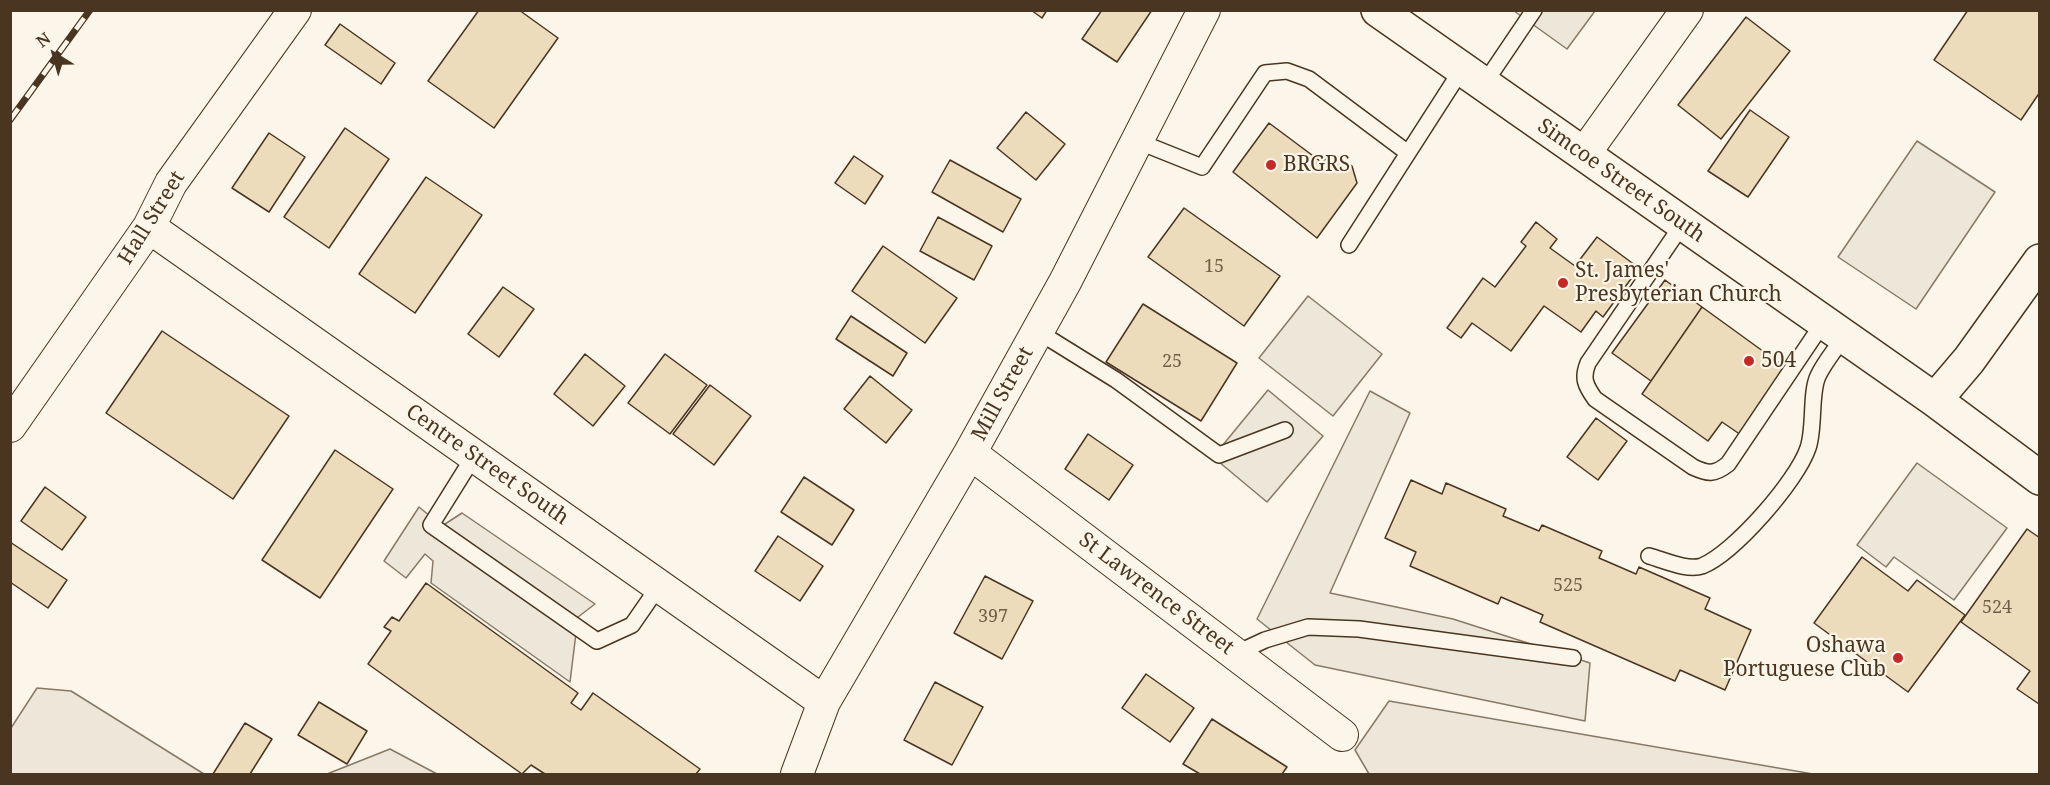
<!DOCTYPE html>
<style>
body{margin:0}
#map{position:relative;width:2050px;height:785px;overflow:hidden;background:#fbf6e9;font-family:"Noto Serif",serif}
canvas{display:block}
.frame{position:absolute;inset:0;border:12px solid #4a3520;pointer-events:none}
.north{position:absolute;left:24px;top:24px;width:60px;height:60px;-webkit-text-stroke:4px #fbf6e9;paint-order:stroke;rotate:323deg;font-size:16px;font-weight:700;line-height:24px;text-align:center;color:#4a3520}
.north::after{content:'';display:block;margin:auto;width:21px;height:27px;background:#4a3520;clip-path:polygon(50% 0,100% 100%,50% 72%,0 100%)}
</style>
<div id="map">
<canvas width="2050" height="785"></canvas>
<div class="frame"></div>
<div class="north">N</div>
</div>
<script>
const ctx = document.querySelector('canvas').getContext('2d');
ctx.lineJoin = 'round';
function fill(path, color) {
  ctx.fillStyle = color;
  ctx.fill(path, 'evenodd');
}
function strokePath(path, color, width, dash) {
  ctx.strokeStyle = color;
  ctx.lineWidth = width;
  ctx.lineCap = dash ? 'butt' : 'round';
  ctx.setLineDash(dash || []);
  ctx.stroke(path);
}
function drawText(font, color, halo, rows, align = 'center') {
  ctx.font = font + ' "Noto Serif",serif';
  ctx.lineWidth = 4.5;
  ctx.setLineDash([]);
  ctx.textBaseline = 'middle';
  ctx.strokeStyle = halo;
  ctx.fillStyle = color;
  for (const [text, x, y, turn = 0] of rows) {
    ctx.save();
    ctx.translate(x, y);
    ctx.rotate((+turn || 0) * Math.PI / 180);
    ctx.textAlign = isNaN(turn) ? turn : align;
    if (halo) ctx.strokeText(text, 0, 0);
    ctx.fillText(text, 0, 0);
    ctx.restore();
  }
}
const green = new Path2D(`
 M37,688L71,691L204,774H11V728Z
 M1389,701L1813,774H1369L1355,750Z
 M390,749L437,774H327Z`);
fill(green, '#ede6d9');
strokePath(green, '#887966', 1.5);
const parking = new Path2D(`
 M1514,11H1595L1567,49Z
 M1917,141L1995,192L1916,309L1838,257Z
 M1308,296L1382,354L1333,416L1259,358Z
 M1268,390L1323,436L1267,502L1213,457Z
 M1370,391L1410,413L1330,593L1453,619L1590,663L1585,721L1315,665L1257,619Z
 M1917,463L2007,528L1954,600L1894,557L1886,567L1857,545Z
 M419,507L442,526L462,513L595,604L578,617L570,682L431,583L433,561L425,554L406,578L384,561Z`);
fill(parking, '#ede7d9');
strokePath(parking, '#887966', 1.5);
const building = new Path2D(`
 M479,10H519L558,38L494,128L428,81Z
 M1031,10H1047L1042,18Z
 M1102,10H1152L1117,62L1082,39Z
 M1968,10H2040V92L2021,120L1934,60Z
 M1746,17L1790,51L1721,139L1678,105Z
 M340,24L395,63L381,84L325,45Z
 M1750,110L1789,137L1748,197L1708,171Z
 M1026,112L1065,144L1036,180L997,148Z
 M1269,123L1320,161L1337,156L1352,166L1357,183L1317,238L1233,172Z
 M345,128L389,159L329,248L284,217Z
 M269,133L305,157L269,212L232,188Z
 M854,156L883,176L865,204L835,183Z
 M950,160L1021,199L1003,232L932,192Z
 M426,177L482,215L415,313L359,274Z
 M1184,208L1280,276L1244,326L1148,257Z
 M938,217L992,246L974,280L920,251Z
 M1536,222L1557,239L1550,248L1575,266L1597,237L1639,268L1603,317L1596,311L1581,332L1544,306L1511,351L1472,323L1461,338L1447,328L1483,278L1495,287L1526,246L1521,242Z
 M883,246L957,298L925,343L852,291Z
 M1665,280L1702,307L1651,381L1612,353Z
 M503,287L534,309L499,357L468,334Z
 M1143,304L1237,363L1201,421L1106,362Z
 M1702,307L1789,370L1741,435L1722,422L1708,441L1642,394Z
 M851,316L907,353L893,376L836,339Z
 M162,331L289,416L233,499L106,413Z
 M585,354L625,386L593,426L554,394Z
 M665,354L707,385L670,434L628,403Z
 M870,376L912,410L886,443L844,409Z
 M710,385L751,416L714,465L673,434Z
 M1596,418L1627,441L1598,480L1567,457Z
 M1088,434L1133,465L1109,500L1065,469Z
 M335,450L393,489L320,598L262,560Z
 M804,477L854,510L832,545L781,512Z
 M1411,480L1442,494L1446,483L1506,509L1503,516L1539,531L1542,525L1602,551L1599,558L1636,574L1639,567L1710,598L1705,609L1751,630L1725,690L1680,670L1675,681L1540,622L1543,615L1501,597L1498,604L1410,566L1416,552L1385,538Z
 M45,487L86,517L62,550L21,521Z
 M2027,529L2040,538L2039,704L2017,689L2030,671L1961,622Z
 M778,536L823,566L800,601L755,571Z
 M10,542L67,580L48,608L10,582Z
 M1862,557L1908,591L1917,580L1965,615L1908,692L1814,623Z
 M985,576L1033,601L1002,659L954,633Z
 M426,583L578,693L571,703L581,710L593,693L700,769L696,774H545L531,765L522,774L368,664L391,631L384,627L392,617L399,621Z
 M1146,674L1194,708L1170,742L1122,708Z
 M935,682L983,707L952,765L904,740Z
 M319,702L367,731L347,764L298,735Z
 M1212,719L1287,767L1282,774H1200L1183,764Z
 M245,723L272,739L250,774H213Z`);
fill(building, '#ecdcbc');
strokePath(building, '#4a3520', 1.5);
const service = new Path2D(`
 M1484,84L1534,10
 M1137,141L1202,167L1265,73L1287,71L1309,79L1408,153
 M1682,225L1588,363C1582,378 1585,385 1595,399L1693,467C1708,474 1714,475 1728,464L1823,323
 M1349,245L1462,69
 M1037,331L1116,380L1219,455L1285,430
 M474,456L431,525L597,641L632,625L659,586
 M1649,556C1664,560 1687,571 1702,566C1734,553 1797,481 1808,448C1815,428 1810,393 1818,376C1824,363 1835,350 1843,338
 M1235,654L1265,640L1308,627L1359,629L1573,658`);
const minor = new Path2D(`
 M1584,154L1687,10
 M149,227L824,702
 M10,426L149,227L171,183L295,10
 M970,453L1342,735
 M797,774L824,702L970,453L1065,282L1204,10`);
const secondary = new Path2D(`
 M1378,10L1935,400L2040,478
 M1935,400L1969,360L2040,261`);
strokePath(service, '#4a3520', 18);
strokePath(minor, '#4a3520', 34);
strokePath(secondary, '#4a3520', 36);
strokePath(service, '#fbf6e9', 15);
strokePath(minor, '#fbf6e9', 32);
strokePath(secondary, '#fbf6e9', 33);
const rail = new Path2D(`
 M10,120L90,10`);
strokePath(rail, '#4a3520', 7);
strokePath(rail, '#fbf6e9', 4.5, [14]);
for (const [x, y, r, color] of [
 [1271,165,6,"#c62828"],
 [1563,283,6,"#c62828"],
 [1749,361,6,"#c62828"],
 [1898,658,6,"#c62828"]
]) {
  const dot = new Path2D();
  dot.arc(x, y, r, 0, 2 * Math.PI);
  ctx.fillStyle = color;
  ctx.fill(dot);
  strokePath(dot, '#fbf6e9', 2);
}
drawText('18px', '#725f47', null, [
 ["15",1214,267],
 ["25",1172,362],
 ["525",1568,586],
 ["524",1997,608],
 ["397",993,617]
]);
drawText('21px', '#4a3520', '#fbf6e9', [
 ["BRGRS",1283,165],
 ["St. James'",1575,271],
 ["Presbyterian Church",1575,295],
 ["504",1761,361],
 ["Oshawa",1886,646,"right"],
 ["Portuguese Club",1886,670,"right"]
], 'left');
drawText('21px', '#4a3520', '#fbf6e9', [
 ["Simcoe Street South",1621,181,35],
 ["Hall Street",152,218,-58],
 ["Mill Street",1003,394,-61],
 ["Centre Street South",487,465,35],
 ["St Lawrence Street",1156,594,37]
]);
</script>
